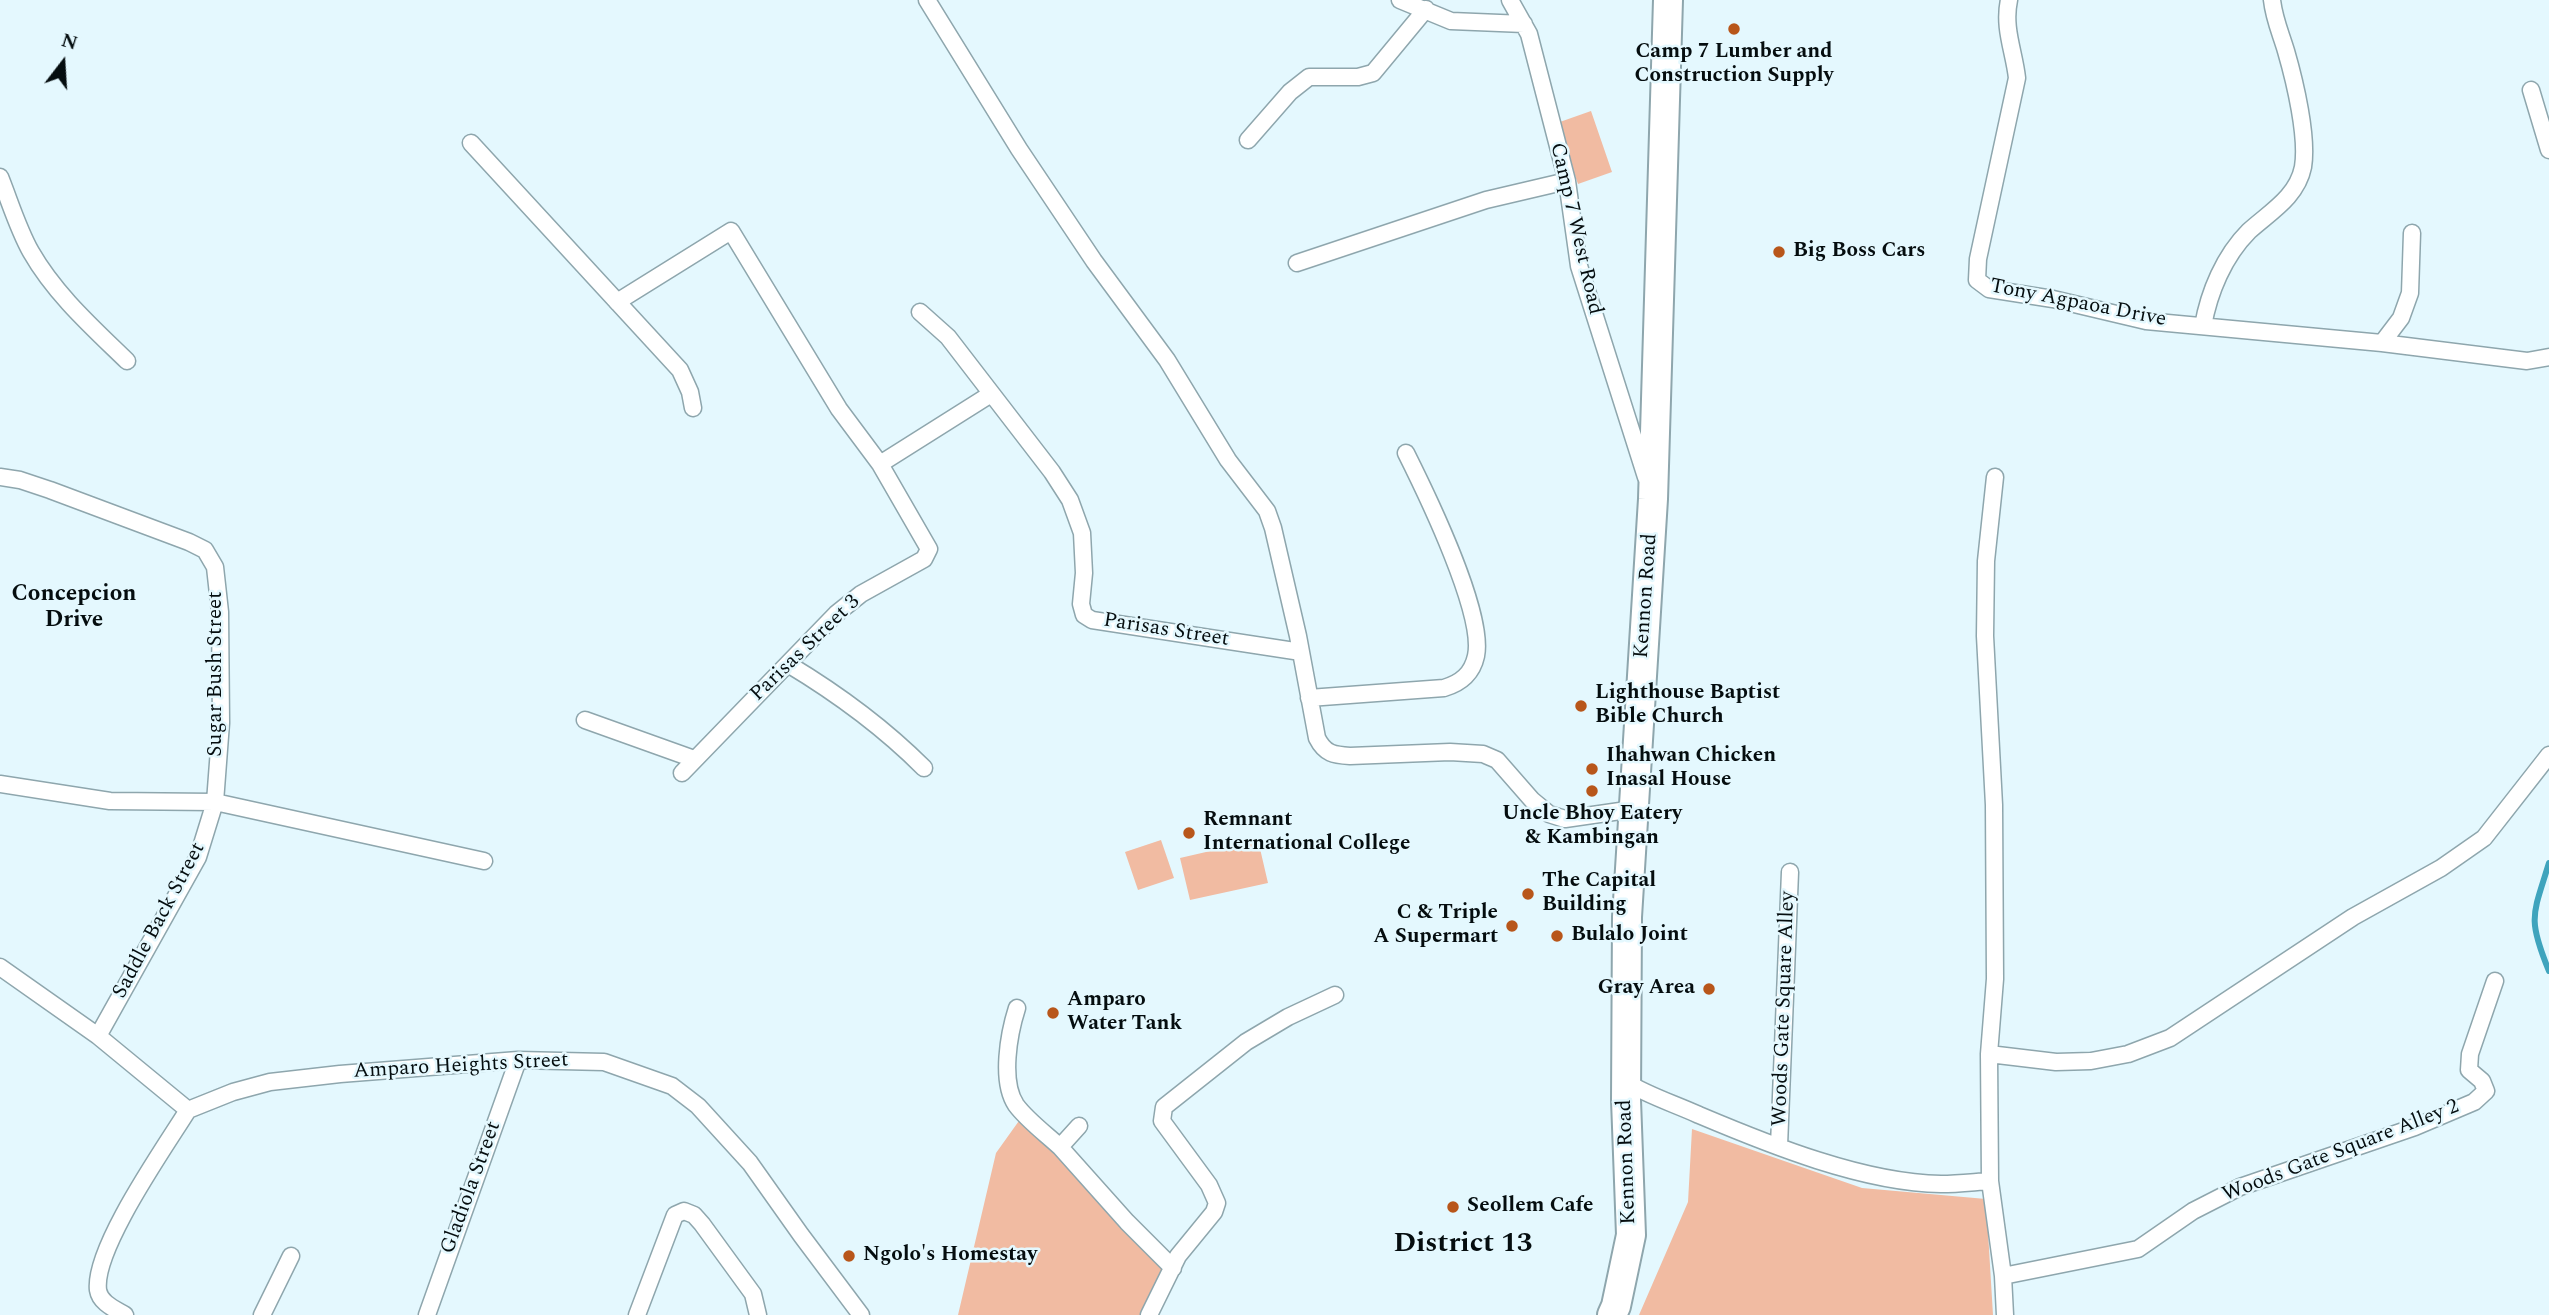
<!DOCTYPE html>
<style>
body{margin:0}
#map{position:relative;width:2549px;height:1315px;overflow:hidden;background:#e4f8fe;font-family:Spectral,serif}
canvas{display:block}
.north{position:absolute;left:28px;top:28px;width:70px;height:70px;-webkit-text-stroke:5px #e4f8fe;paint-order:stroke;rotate:17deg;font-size:19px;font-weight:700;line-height:28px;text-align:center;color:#050d0f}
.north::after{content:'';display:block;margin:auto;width:24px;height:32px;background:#050d0f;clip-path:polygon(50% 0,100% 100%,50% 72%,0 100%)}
</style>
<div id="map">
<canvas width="2549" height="1315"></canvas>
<div class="north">N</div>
</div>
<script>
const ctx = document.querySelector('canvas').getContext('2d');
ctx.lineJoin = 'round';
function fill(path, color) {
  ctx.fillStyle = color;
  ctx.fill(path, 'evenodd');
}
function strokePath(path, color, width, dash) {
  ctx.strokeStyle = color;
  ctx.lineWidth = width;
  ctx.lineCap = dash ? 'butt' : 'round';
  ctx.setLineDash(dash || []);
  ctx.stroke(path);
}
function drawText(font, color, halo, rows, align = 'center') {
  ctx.font = font + ' Spectral,serif';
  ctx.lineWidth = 5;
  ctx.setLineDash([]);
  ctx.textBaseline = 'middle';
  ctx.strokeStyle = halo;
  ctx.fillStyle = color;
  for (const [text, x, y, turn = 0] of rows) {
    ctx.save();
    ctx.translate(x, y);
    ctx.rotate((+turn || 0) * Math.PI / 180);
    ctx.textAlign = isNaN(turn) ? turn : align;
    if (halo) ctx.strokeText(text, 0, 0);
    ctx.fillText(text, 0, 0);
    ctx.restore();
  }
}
fill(new Path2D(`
 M1591,111L1612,172L1578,184L1557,123Z
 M1161,840L1174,878L1138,890L1125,852Z
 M1258,840L1268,883L1190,900L1180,858Z
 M1021,1118L1046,1134L1170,1273L1142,1315H958L996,1153Z
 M1692,1129L1862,1188L1986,1199L1993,1315H1639L1688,1202Z`), '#f1bba2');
strokePath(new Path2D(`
 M2549,863C2533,915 2527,918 2549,971`), '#3fa4bd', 6);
const minor = new Path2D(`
 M927,0L1019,149L1094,261L1167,360L1228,460L1267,511L1273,528L1298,636L1317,738C1325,754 1334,755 1350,756L1450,752L1483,754L1497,760L1532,800L1549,814L1565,819L1634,809
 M1400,0L1451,21L1524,24
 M1510,0L1529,34L1567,181L1579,266L1646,477
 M2009,0C2003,28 2014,51 2017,78L1978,259L1977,280L1989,289L2053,299L2146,321L2382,343L2527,361L2549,357
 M2531,90L2549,150
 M1248,140L1290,92L1309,77H1358L1373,73L1426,9
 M471,143L680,370L690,392L693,408
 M0,177C10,202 18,229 31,252C55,294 92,327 127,361
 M1297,263L1486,200L1567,181
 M617,302L731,231L839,409L880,464L929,549L924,559L861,594L836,614L682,773
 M920,312L948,337L1052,472L1070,500L1082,533L1084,573L1081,604L1084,615L1092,620L1301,652
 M2203,326C2209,292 2224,256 2249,231C2270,212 2297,197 2303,167C2308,137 2295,82 2286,51C2281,34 2274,19 2272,0
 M2382,343L2401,318L2410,293L2412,233
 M880,464L991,394
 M0,477L20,480L50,490L189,542L205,550L215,567L220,612L221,723L215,802L198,857L98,1036
 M1995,477L1986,561L1985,636L1994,805L1995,979L1989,1054L1990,1181L2003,1276L2005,1315
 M788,664C838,694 883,727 924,768
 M1309,698L1444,688C1461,683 1472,674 1476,656C1485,614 1426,493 1406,453
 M585,720L694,759
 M0,784L110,801L215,802L484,861
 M0,967L98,1036L188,1110L233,1092L270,1082L340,1074L518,1060L604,1062L672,1086L698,1106L750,1163L801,1235L861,1315
 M1017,1008C1009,1033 1000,1081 1016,1105C1027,1120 1046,1134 1060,1147
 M1989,1054L2056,1062L2091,1061L2128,1054L2170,1038L2353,917L2441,868L2484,838L2549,755
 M1626,1082C1649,1096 1675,1104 1699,1115C1770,1145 1864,1183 1941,1184C1958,1184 1974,1182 1990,1181
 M1079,1126L1060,1147L1127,1222L1173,1268
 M1779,1146L1790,872
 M2003,1276L2138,1249L2193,1211L2240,1187L2415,1127L2474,1102L2486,1091L2482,1081L2469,1070L2470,1054L2495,981
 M125,1315C115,1309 100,1303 98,1290C93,1249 165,1147 188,1110
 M262,1315L291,1256
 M427,1315L518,1060
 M637,1315L675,1215L684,1211L694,1215L702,1224L753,1294L758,1315
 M1149,1315L1178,1256L1214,1212L1217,1203L1209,1185L1162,1121L1164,1107L1246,1042L1288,1017L1335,995`);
const trunk = new Path2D(`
 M1612,1315L1616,1306L1631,1235L1626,1100L1627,917L1653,499L1668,0`);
strokePath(minor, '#8ea6ad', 19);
strokePath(trunk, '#8ea6ad', 32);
strokePath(minor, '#fff', 16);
strokePath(trunk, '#fff', 28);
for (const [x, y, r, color] of [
 [1734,29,7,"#b8561a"],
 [1779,252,7,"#b8561a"],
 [1581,706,7,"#b8561a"],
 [1592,769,7,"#b8561a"],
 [1592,791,7,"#b8561a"],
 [1189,833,7,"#b8561a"],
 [1528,894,7,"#b8561a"],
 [1512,926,7,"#b8561a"],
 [1557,936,7,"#b8561a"],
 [1709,989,7,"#b8561a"],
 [1053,1013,7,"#b8561a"],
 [1453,1207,7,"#b8561a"],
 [849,1256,7,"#b8561a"]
]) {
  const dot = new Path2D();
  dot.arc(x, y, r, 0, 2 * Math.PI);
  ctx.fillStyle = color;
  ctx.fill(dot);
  strokePath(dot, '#e4f8fe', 2.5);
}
drawText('bold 21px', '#050d0f', '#e4f8fe', [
 ["Camp 7 Lumber and",1734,53,"center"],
 ["Construction Supply",1734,77,"center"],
 ["Big Boss Cars",1793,252],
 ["Lighthouse Baptist",1595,694],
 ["Bible Church",1595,718],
 ["Ihahwan Chicken",1606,757],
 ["Inasal House",1606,781],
 ["Uncle Bhoy Eatery",1592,815,"center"],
 ["& Kambingan",1592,839,"center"],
 ["Remnant",1203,821],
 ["International College",1203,845],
 ["The Capital",1542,882],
 ["Building",1542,906],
 ["C & Triple",1498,914,"right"],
 ["A Supermart",1498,938,"right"],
 ["Bulalo Joint",1571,936],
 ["Gray Area",1695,989,"right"],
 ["Amparo",1067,1001],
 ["Water Tank",1067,1025],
 ["Seollem Cafe",1467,1207],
 ["Ngolo's Homestay",863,1256]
], 'left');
drawText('21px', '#050d0f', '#e4f8fe', [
 ["Camp 7 West Road",1575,229,77],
 ["Tony Agpaoa Drive",2078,304,11],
 ["Kennon Road",1647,596,-86],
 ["Parisas Street",1166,631,9],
 ["Parisas Street 3",806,649,-44],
 ["Sugar Bush Street",217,674,-90],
 ["Saddle Back Street",160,921,-62],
 ["Woods Gate Square Alley",1785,1009,-88],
 ["Amparo Heights Street",461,1067,-3],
 ["Woods Gate Square Alley 2",2341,1152,-21],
 ["Kennon Road",1628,1162,-92],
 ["Gladiola Street",472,1188,-70]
]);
drawText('bold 23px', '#050d0f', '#e4f8fe', [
 ["Concepcion",74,595],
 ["Drive",74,621]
]);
drawText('bold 28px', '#050d0f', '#e4f8fe', [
 ["District 13",1463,1246]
]);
</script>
